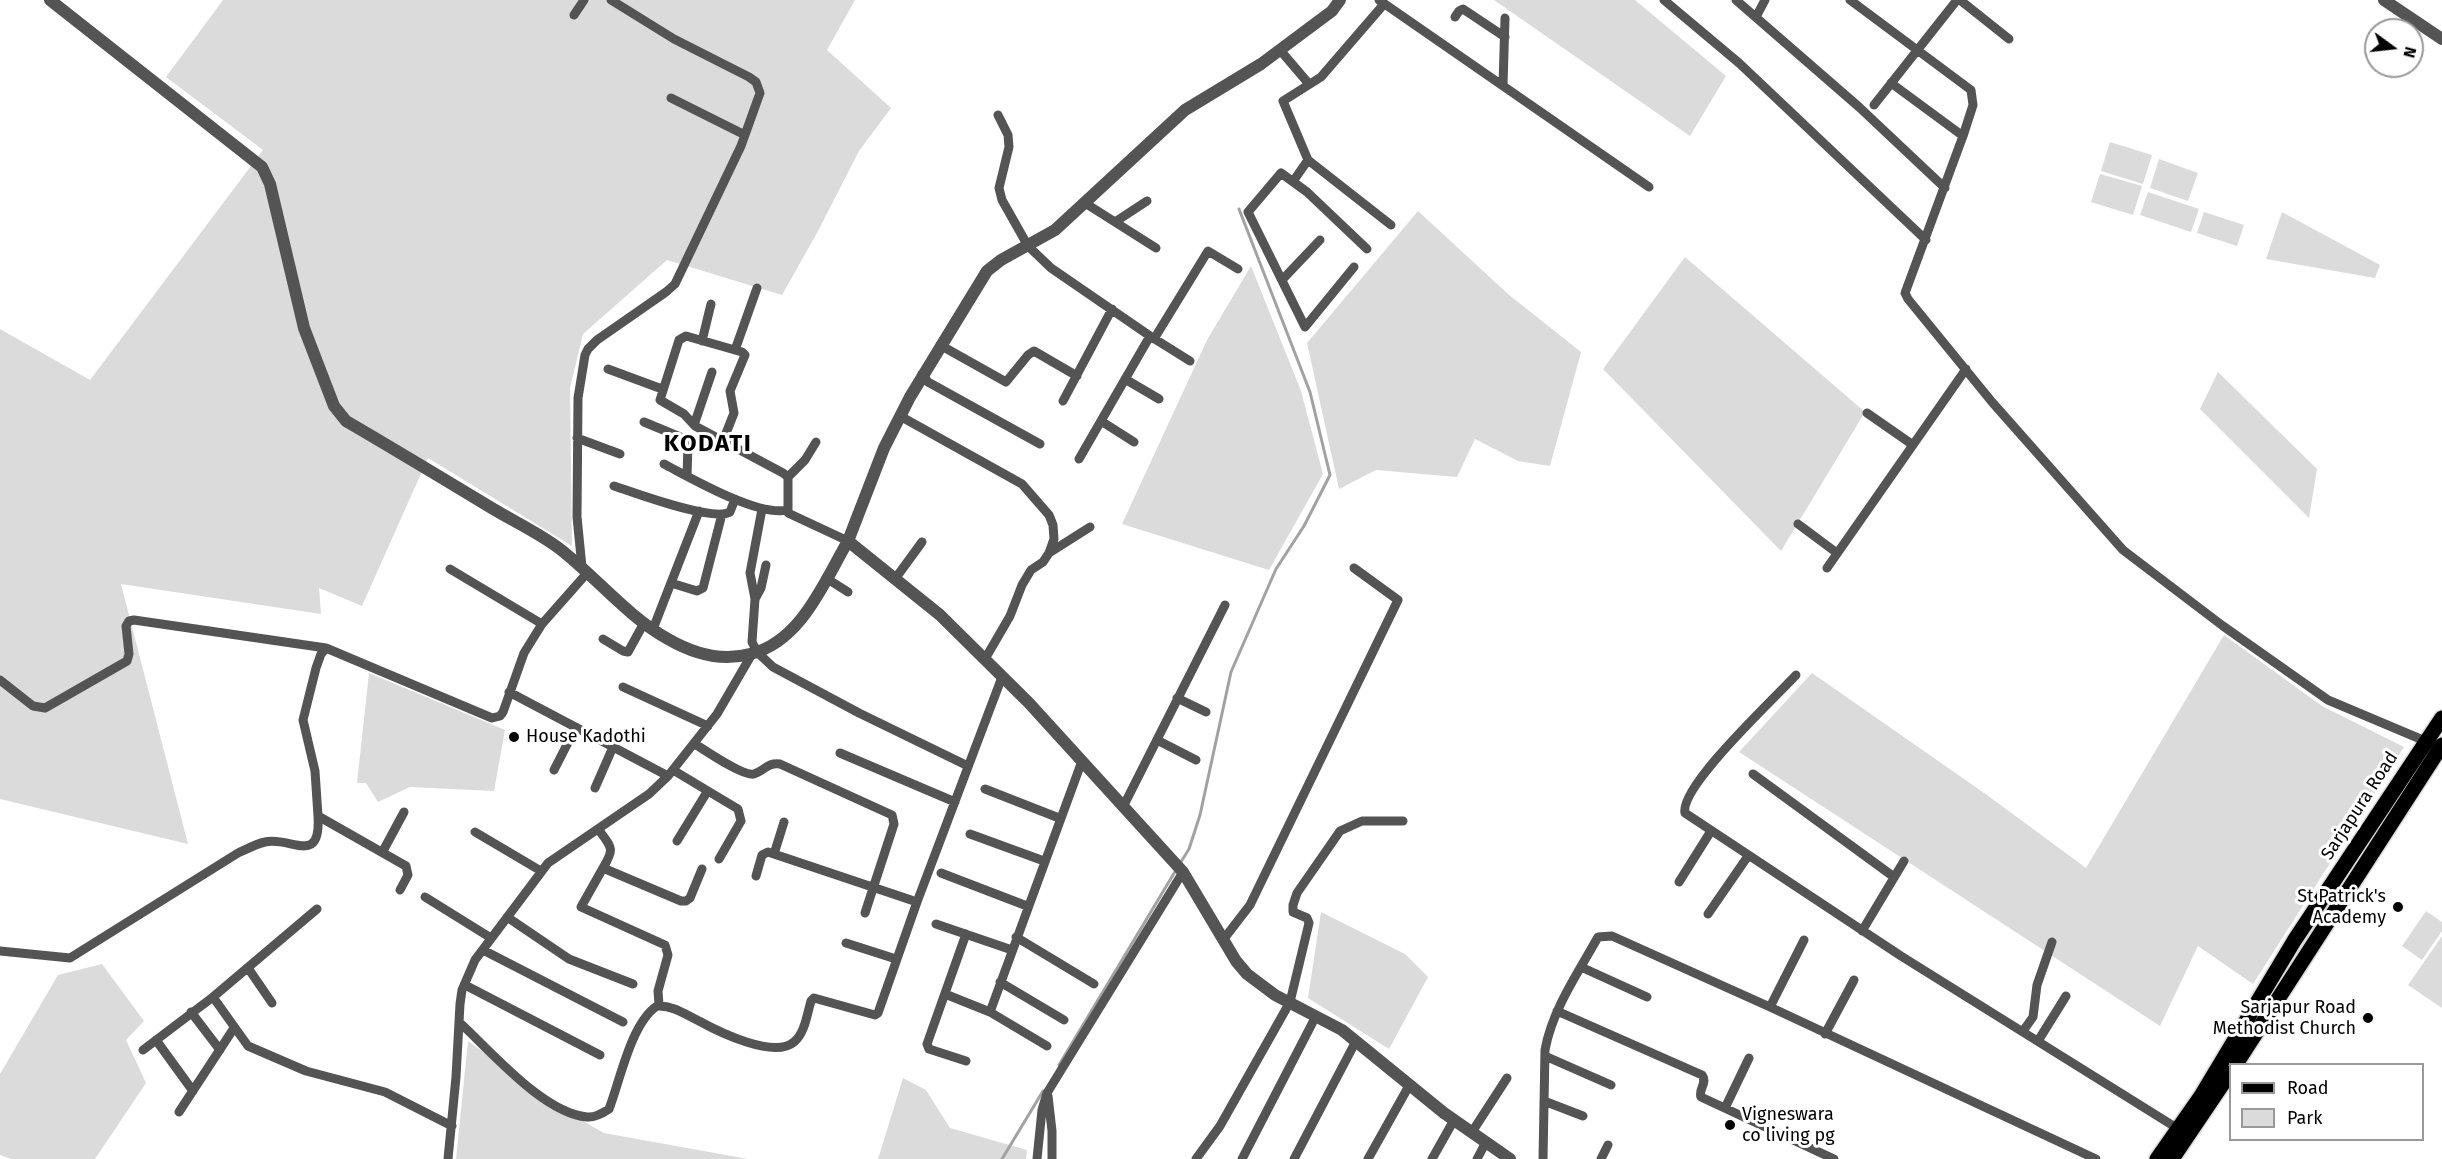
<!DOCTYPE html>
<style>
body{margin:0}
#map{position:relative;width:2442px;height:1159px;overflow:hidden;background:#fff;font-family:"Fira Sans",sans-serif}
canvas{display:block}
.legend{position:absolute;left:2229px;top:1063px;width:195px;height:78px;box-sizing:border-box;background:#fff;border:2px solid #999;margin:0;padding:8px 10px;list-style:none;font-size:18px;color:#000}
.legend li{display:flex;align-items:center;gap:12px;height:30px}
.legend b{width:30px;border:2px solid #999}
.north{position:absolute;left:2364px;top:18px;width:60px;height:60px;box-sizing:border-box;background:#fff;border:2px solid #999;border-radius:50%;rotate:105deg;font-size:16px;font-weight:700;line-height:24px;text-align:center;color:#000}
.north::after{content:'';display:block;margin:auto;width:21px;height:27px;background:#000;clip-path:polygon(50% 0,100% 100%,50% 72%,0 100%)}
</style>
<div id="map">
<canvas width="2442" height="1159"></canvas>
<ul class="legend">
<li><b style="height:8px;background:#000"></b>Road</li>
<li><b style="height:16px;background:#dbdbdb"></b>Park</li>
</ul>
<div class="north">N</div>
</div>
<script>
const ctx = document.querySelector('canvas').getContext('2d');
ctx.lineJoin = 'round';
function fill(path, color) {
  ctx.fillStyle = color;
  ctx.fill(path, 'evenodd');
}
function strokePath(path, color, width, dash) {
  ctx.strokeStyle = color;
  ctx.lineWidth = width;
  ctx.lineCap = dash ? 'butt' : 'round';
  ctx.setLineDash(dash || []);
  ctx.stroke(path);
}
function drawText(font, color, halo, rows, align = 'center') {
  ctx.font = font + ' "Fira Sans",sans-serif';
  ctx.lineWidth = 6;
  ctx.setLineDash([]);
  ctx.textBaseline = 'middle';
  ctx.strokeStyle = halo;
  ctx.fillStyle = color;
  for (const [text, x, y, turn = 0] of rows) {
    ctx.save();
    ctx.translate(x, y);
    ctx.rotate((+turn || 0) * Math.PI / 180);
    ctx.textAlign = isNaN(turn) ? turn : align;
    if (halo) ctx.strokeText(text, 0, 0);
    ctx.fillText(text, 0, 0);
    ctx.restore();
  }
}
fill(new Path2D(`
 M223,0H855L827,50L891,108L859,151L817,233L782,295L667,260L583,334L570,388L572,546L428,458L362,606L319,588L321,614L121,584L188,844L0,799V329L90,380L263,150L166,77Z
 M1494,0H1635L1726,76L1690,136Z
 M2110,142L2152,155L2143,184L2101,171Z
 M2159,159L2198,173L2188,201L2150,188Z
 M2100,174L2142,186L2133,215L2091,202Z
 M2148,192L2199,209L2191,232L2140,215Z
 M1418,211L1508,294L1581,352L1550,466L1518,461L1475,439L1457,477L1376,470L1339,489L1307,343Z
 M2204,212L2244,225L2237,246L2197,233Z
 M2282,212L2380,265L2375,278L2266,259Z
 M1685,257L1865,412L1781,551L1603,369Z
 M1251,266L1301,391L1323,474L1269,570L1122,524L1207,340Z
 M2218,372L2317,469L2309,518L2200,409Z
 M2224,635L2322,706L2404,747L2253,984L2198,946L2160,1026L1739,752L1812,673L1987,795L2086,868Z
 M369,673L505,730L494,791L410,787L378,802L366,783H357Z
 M2426,911L2442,922V931L2422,960L2402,946Z
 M1321,912L1405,954L1428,977L1389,1049L1308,998Z
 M2442,936V1008L2408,985Z
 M102,964L144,1021L126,1040L146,1083L95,1159H11L0,1155V1074L58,975Z
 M468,1041L564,1110L604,1133L748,1159H456Z
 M903,1078L926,1090L950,1128L1027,1150L1026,1159H878Z`), '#dbdbdb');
strokePath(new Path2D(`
 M1179,865L1189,849L1200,815L1231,672L1276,569L1304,526L1330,475L1310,392L1239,209
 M1059,1065L1176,870
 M1002,1159L1043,1091`), '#a2a2a2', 3);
const primary = new Path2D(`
 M2236,1064L2442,745
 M2157,1159L2201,1096L2294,941L2442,718
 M2172,1159L2230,1073`);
strokePath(primary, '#dbdbdb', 18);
strokePath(new Path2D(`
 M1379,0L1649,187
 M1664,0L1739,63L1926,240
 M1736,0L1859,107L1945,188
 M1850,0L1971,90L1973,105L1963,136L1905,293L1908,299L1992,402L2123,550L2223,626L2328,700L2430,743
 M1960,0L2009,39
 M574,15L584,0
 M1455,17L1459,11L1463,9L1505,37
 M1756,17L1765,0
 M1280,50L1309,84
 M1891,83L1963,136
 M1503,85L1505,18
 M671,98L745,135
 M1874,105L1957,0
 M998,115L1008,135L1009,147L999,188L1002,200L1028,246L1051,268L1150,336L1079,459
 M1308,160L1391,225
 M1294,180L1308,160L1283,101L1321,77L1384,4
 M1085,203L1156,248
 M1115,222L1147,201
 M1354,267L1305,327L1248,212L1281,173L1307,192L1367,249
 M1282,280L1320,240
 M1150,336L1190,361
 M1154,339L1208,251L1238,269
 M702,341L711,304
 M940,345L1006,382L1028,355L1034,351L1077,376
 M735,350L757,288
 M608,369L662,389
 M922,374L928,382L1040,444
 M1125,379L1159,399
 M1063,401L1112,309
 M1867,413L1913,445
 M900,416L1022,484L1049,515L1053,525L1054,539L1049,553L1043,562L1031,570L1022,585L1010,616L985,659
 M1101,421L1134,442
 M644,422L685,439L688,444L687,476
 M694,425L712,372
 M577,438L620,454
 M723,441L734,413L730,391L745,355L742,352L686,336L679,340L660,400L684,414L695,426L783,473L788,477V513L848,541
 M664,464C691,478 758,517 787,510
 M788,477L805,460L816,442
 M614,486C635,493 712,522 730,512L735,499
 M762,509L750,573L755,599L752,642L757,652L773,667L859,713L968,766
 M1798,524L1837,553
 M1049,553L1090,527
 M582,567L577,517L578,398L585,355L588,349L597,340L666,292L675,284L741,146L760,93L756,82L749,77L674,39L611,0
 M1827,568L1966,369
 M450,569L542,624
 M826,578L848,592
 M895,579L922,542
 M671,583L697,591L703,588L722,514
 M755,599L761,588L766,565
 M653,629L699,511
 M603,639L623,651L628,652L644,623
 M326,648L321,654L316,668L303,720L315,771L318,816L406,866L408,875L400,890
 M1796,675C1775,698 1679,787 1685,813L1901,956L2180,1130
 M0,680L33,706L45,708L127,661L129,654L126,626L129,621L134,620L326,648L492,718L500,716L503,712L524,653L542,624L588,572
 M623,687L708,726
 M509,692L668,776
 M1177,698L1206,712
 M1157,740L1196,760
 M695,744C706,751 744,777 754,774C764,771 768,762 780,764L892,815L894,824L865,913
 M840,753L955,802
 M554,770L576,727
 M673,770L738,809L741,821L719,859
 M1753,774L1894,877
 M595,788L613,747
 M985,789L1059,818
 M1124,805L1225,605
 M598,829C612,848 615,848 603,868L681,901H686L690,898L702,869
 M475,832L541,871
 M970,834L1044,861
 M677,841L707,792
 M383,851L404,812
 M774,854L784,822
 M603,868L581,907L665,945L668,955L658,991L659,1005
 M941,873L1027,906
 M756,876L762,855L768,852L917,902
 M1679,882L1711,831
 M425,897L491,938
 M1708,914L1748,856
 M507,917L569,959L633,984
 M936,924L1012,950
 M1862,931L1904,861
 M1016,937L1094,984
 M1223,940L1250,905L1398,600L1354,568
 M846,943L896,959
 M483,950L623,1022
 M0,951L70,958L238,853C247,849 256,844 265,842C291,836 321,867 318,816
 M1581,967L1647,997
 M248,968L272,1003
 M1000,982L1064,1020
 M465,985L600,1055
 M945,994L990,1012
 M213,997L317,909
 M1770,1007L1804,940
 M1557,1011L1702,1075C1708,1083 1698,1089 1701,1097L1834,1159
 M191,1012L220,1050
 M459,1022C491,1051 543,1113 587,1117C595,1118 603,1113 609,1109C620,1081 631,1023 657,1006C672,1005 685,1014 699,1021C719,1032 774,1059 794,1042C805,1033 807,1014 811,1001L814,998L875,1015L878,1013L917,902L1002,677
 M2023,1031L2033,1017L2037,985L2052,942
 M1825,1034L1854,980
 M156,1040L193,1091
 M2038,1041L2066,996
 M1047,1046L990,1012L1082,761
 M143,1050L213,997L248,1046L306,1071L385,1092L452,1126
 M1545,1056L1611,1085
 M966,1061L929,1049L927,1044L966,934
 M1048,1096L1052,1131V1159
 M1544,1101L1583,1116
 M1725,1108L1749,1058
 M179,1112L234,1028
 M1472,1132L1507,1078
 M448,1159L456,1077L460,1004L462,990L475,960L548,863L649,794L668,776L717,714L752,654
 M1037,1159L1042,1110L1047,1093L1183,872
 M1196,1159L1220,1126L1290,1002L1309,923L1307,918L1293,912V905L1297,893L1340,831L1362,821H1403
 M1242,1159L1316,1016
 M1294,1159L1356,1041
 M1368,1159L1410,1084
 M1432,1159L1454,1120
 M1477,1159L1486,1142
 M1543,1159L1545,1050C1552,1010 1578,973 1598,937L1612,936L1770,1007L2096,1159
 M1601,1159L1608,1145`), '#545454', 9);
strokePath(new Path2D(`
 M50,0L262,167L270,184L304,328L334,406L346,421C394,449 442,478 490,507C513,521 539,533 560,549C597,578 627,616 668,639C694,654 721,662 750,654C801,642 824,582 848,541L940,615L1029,703L1183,872L1236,961L1247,974L1275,995L1342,1030L1444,1113L1510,1159
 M2384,0L2442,39
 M848,541L884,448L910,397L987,271L1001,260L1055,230L1185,110L1261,64L1332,11L1340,0`), '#545454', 12);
strokePath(primary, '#000', 15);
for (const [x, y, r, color] of [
 [514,737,6,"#000"],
 [2398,907,6,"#000"],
 [2368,1018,6,"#000"],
 [1730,1125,6,"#000"]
]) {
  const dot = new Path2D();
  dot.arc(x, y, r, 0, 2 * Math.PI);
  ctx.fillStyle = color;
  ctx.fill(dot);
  strokePath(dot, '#fff', 2);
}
drawText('18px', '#000', '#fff', [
 ["House Kadothi",526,737],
 ["St Patrick's",2386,897,"right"],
 ["Academy",2386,918,"right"],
 ["Sarjapur Road",2356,1008,"right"],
 ["Methodist Church",2356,1029,"right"],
 ["Vigneswara",1742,1115],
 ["co living pg",1742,1136]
], 'left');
drawText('18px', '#000', '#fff', [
 ["Sarjapura Road",2360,806,-57]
]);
ctx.letterSpacing = '1.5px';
drawText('bold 24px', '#000', '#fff', [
 ["KODATI",708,444]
]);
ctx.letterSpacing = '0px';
</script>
